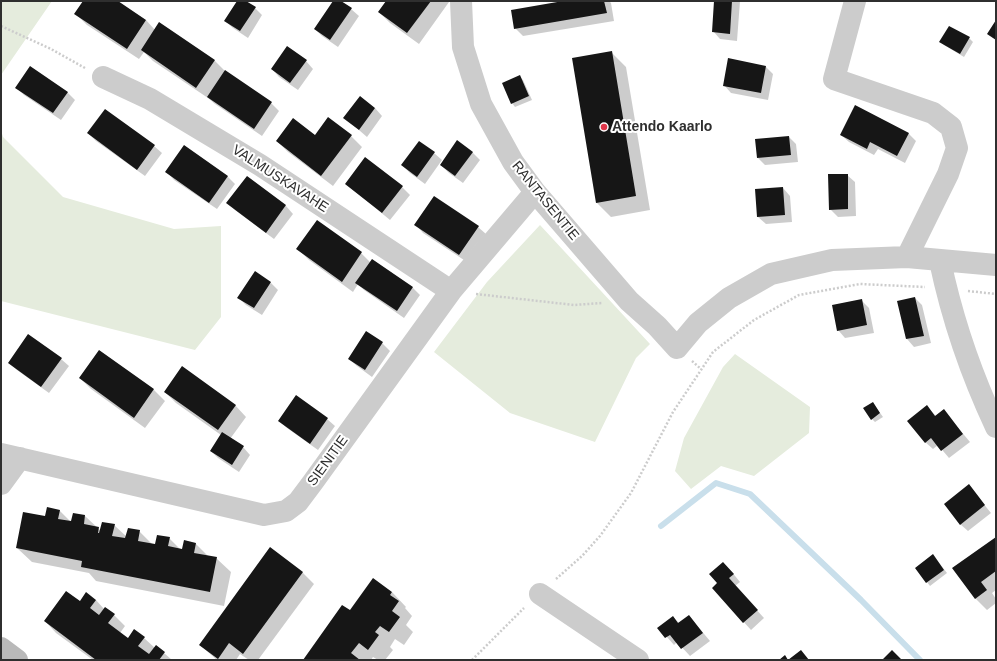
<!DOCTYPE html>
<style>
body{margin:0}
#map{position:relative;width:997px;height:661px;overflow:hidden;background:#fff;font-family:Helvetica,sans-serif}
canvas{display:block}
.frame{position:absolute;inset:0;border:2px solid #2f2f2f;pointer-events:none}
</style>
<div id="map">
<canvas width="997" height="661"></canvas>
<div class="frame"></div>
</div>
<script>
const ctx = document.querySelector('canvas').getContext('2d');
ctx.lineJoin = 'round';
function fill(path, color) {
  ctx.fillStyle = color;
  ctx.fill(path, 'evenodd');
}
function strokePath(path, color, width, dash) {
  ctx.strokeStyle = color;
  ctx.lineWidth = width;
  ctx.lineCap = dash ? 'butt' : 'round';
  ctx.setLineDash(dash || []);
  ctx.stroke(path);
}
function drawText(font, color, halo, rows, align = 'center') {
  ctx.font = font + ' Helvetica,sans-serif';
  ctx.lineWidth = 4;
  ctx.setLineDash([]);
  ctx.textBaseline = 'middle';
  ctx.strokeStyle = halo;
  ctx.fillStyle = color;
  for (const [text, x, y, turn = 0] of rows) {
    ctx.save();
    ctx.translate(x, y);
    ctx.rotate((+turn || 0) * Math.PI / 180);
    ctx.textAlign = isNaN(turn) ? turn : align;
    if (halo) ctx.strokeText(text, 0, 0);
    ctx.fillText(text, 0, 0);
    ctx.restore();
  }
}
fill(new Path2D(`
 M1,1H52L1,75Z
 M1,130L3,137L63,197L174,229L221,226V317L195,350L1,301Z
 M540,225L650,344L636,358L595,442L510,413L434,352L487,282Z
 M735,354L810,407L809,433L754,476L721,466L691,489L675,471L684,438L723,367Z`), '#e5ecdd');
fill(new Path2D(`
 M84,1H116L146,20L155,30L160,24L215,61L226,72L271,103L279,111L262,136L215,104L208,98L153,61L144,52L139,59L87,25L76,14Z
 M238,1H244L255,8L262,15L248,38L233,28L225,21Z
 M334,1H340L351,9L359,16L338,47L322,36L315,29Z
 M387,1H448L449,2L419,44L390,23L379,12Z
 M569,1H609L611,3L614,21L523,36L515,28Z
 M715,1H740L737,41L720,39L713,31Z
 M969,38L973,42L964,57L944,45L941,42Z
 M612,53L626,67L650,210L611,217L596,202Z
 M306,61L313,69L298,90L279,77L272,69Z
 M766,67L773,74L768,100L731,93L724,85Z
 M519,76L523,80L532,100L515,107L512,103Z
 M17,88L67,92L75,100L61,120L24,95Z
 M856,106L909,134L916,141L905,163L878,149L874,155L849,142L841,135Z
 M375,108L382,116L367,137L345,118Z
 M88,133L154,146L162,153L145,176L96,141Z
 M315,136H351L362,147L333,186L288,152L277,141Z
 M789,137L796,144L798,162L765,165L758,158Z
 M472,152L480,160L463,183L449,173L441,165Z
 M434,153L442,160L425,184L410,173L402,165Z
 M366,159L402,187L410,195L390,220L346,184Z
 M167,172L227,176L235,184L217,209L174,180Z
 M847,175L855,182L856,216L838,217L830,209Z
 M247,177L286,206L293,214L274,239L235,210L228,202Z
 M783,188L790,196L792,222L766,224L758,217Z
 M317,222L361,253L371,263L373,260L413,288L420,295L404,318L364,290L358,284L353,292L309,260L298,249Z
 M416,225L478,227L486,234L467,262L423,233Z
 M271,283L278,290L262,315L246,305L239,298Z
 M915,298L922,305L931,343L914,347L907,339L899,302Z
 M861,300L869,308L874,333L845,338L838,330Z
 M382,343L390,351L372,377L357,366L349,359Z
 M100,351L154,390L165,401L145,428L91,389L80,378Z
 M61,359L69,366L49,393L17,370L9,363Z
 M165,392L235,405L246,417L230,439L243,447L250,455L239,472L218,458L211,451L221,435L176,403Z
 M296,397L327,419L335,426L318,450L287,428L279,421Z
 M873,403L883,417L875,422L872,419Z
 M927,407L936,416L943,410L970,442L949,458L938,445L933,449L925,442Z
 M969,486L991,513L968,531L960,524Z
 M59,510L72,523L85,516L101,531L114,525L127,537L139,531L153,545L169,538L181,550L195,543L209,557L216,558L231,572L224,606L96,581L89,573L32,562L17,548L46,517Z
 M996,538V590L992,593L996,599V603L987,610L976,599L954,568Z
 M270,549L303,573L314,584L258,660H249L240,654L236,660H217L200,645Z
 M936,559L947,573L930,586L916,568Z
 M731,571L740,582L735,586L764,618L751,630L713,588Z
 M392,592L406,607L405,608L412,616L406,625L413,632L404,645L395,639L390,647L393,650L385,660H378L373,657L371,660H304L350,612Z
 M96,600L104,609L114,615L125,626L120,633L128,639L144,638L155,648L156,646L172,660H93L56,633L45,621L80,602Z
 M689,616L710,641L690,656L677,642L674,645L659,628L673,617L679,623Z`), '#0003');
strokePath(new Path2D(`
 M661,526L716,483L750,494L861,600L920,660`), '#c9dfeb', 6);
fill(new Path2D(`
 M83,1H118L146,20L127,49L74,14Z
 M237,1H246L256,7L240,31L224,21Z
 M333,1H341L352,8L330,40L314,29Z
 M386,1H431L407,33L378,12Z
 M563,1H604L607,13L514,29L511,10Z
 M714,1H732L730,34L712,32Z
 M996,20V40L987,34Z
 M159,22L215,60L196,88L141,50Z
 M949,26L970,37L960,54L939,42Z
 M287,46L307,60L290,83L271,69Z
 M612,51L636,196L596,203L572,58Z
 M728,58L766,66L761,93L723,86Z
 M30,66L68,92L53,113L15,88Z
 M225,70L272,102L254,129L207,97Z
 M520,75L529,96L511,104L502,83Z
 M360,96L375,108L359,130L343,118Z
 M855,105L909,133L897,156L870,142L867,149L840,135Z
 M105,109L155,145L137,170L87,133Z
 M328,117L352,135L321,176L276,141L293,118L315,135Z
 M789,136L791,155L757,158L755,139Z
 M457,140L473,152L455,176L440,165Z
 M419,141L435,152L417,177L401,165Z
 M184,145L228,176L209,203L165,172Z
 M365,157L403,186L382,213L345,184Z
 M828,174H848V209L829,210Z
 M247,176L286,205L266,233L226,203Z
 M783,187L785,215L757,217L755,189Z
 M434,196L479,226L459,255L414,225Z
 M317,220L362,252L342,282L296,249Z
 M372,259L413,287L397,311L355,283Z
 M255,271L271,282L254,308L237,298Z
 M915,297L924,336L906,339L897,301Z
 M862,299L867,325L837,331L832,305Z
 M366,331L383,342L365,370L348,359Z
 M28,334L62,358L41,387L8,363Z
 M99,350L154,389L134,418L79,378Z
 M182,366L236,405L218,430L164,392Z
 M296,395L328,418L310,444L278,421Z
 M873,402L880,413L871,420L863,408Z
 M927,405L935,416L944,409L963,434L941,451L931,438L925,443L907,421Z
 M222,432L244,446L232,465L210,451Z
 M969,484L985,505L960,525L944,504Z
 M47,507L60,510L58,519L71,521L73,513L85,515L84,524L99,527L98,533H99L102,522L115,524L112,536L125,538L128,528L140,530L138,541L155,544L157,535L170,537L168,546L182,549L184,540L196,543L194,553L217,557L210,592L81,567L82,561L16,548L23,512L45,516Z
 M996,537V571L981,582L987,590L975,599L952,568Z
 M270,547L303,572L243,654L229,643L218,659L199,645Z
 M933,554L944,570L926,583L915,568Z
 M723,562L734,574L729,578L758,610L743,623L712,588L717,583L709,574Z
 M373,578L392,592L390,595L399,601L392,611L400,617L389,632L380,626L375,632L379,635L368,650L359,643L351,653L360,660H303L342,605L350,610Z
 M66,591L80,601L86,592L96,600L90,608L99,615L105,607L115,614L108,623L128,638L134,629L145,637L138,646L149,654L156,645L165,652L159,660H96L44,621Z
 M689,615L703,633L681,649L670,635L665,638L657,628L673,616L678,623Z
 M801,650L809,660H779L785,655L788,660Z
 M892,650L902,660H882Z`), '#161616');
strokePath(new Path2D(`
 M1,26L51,49L85,68
 M968,291L996,294
 M476,294L574,305L602,303
 M692,361L701,369
 M556,579L582,556L600,536L631,493L673,412L713,352L754,320L799,295L860,284L925,287
 M472,660L524,608`), '#ccc', 2.5, [2, 2]);
strokePath(new Path2D(`
 M461,1L463,47L481,104L513,162L535,192L629,301L657,326L677,348L698,323L729,298L771,274L832,260L907,257L996,265
 M855,1L834,79L933,113L951,127L957,148L948,174L907,257
 M103,77L150,99L260,165L451,291
 M940,261C952,318 971,374 996,427
 M1,454L264,515L286,511L298,502L313,482L451,291L535,192
 M1,484L20,458
 M540,594L638,660`), '#ccc', 22);
strokePath(new Path2D(`
 M1,648L17,660`), '#b9b9b9', 22);
for (const [x, y, r, color] of [
 [604,127,4,"#e0364a"]
]) {
  const dot = new Path2D();
  dot.arc(x, y, r, 0, 2 * Math.PI);
  ctx.fillStyle = color;
  ctx.fill(dot);
  strokePath(dot, '#fff', 1.5);
}
drawText('bold 14px', '#2f2f2f', '#fff', [
 ["Attendo Kaarlo",612,127]
], 'left');
drawText('14px', '#2f2f2f', '#fff', [
 ["VALMUSKAVAHE",280,179,33],
 ["RANTASENTIE",545,201,51],
 ["SIENITIE",328,461,-54]
]);
</script>
